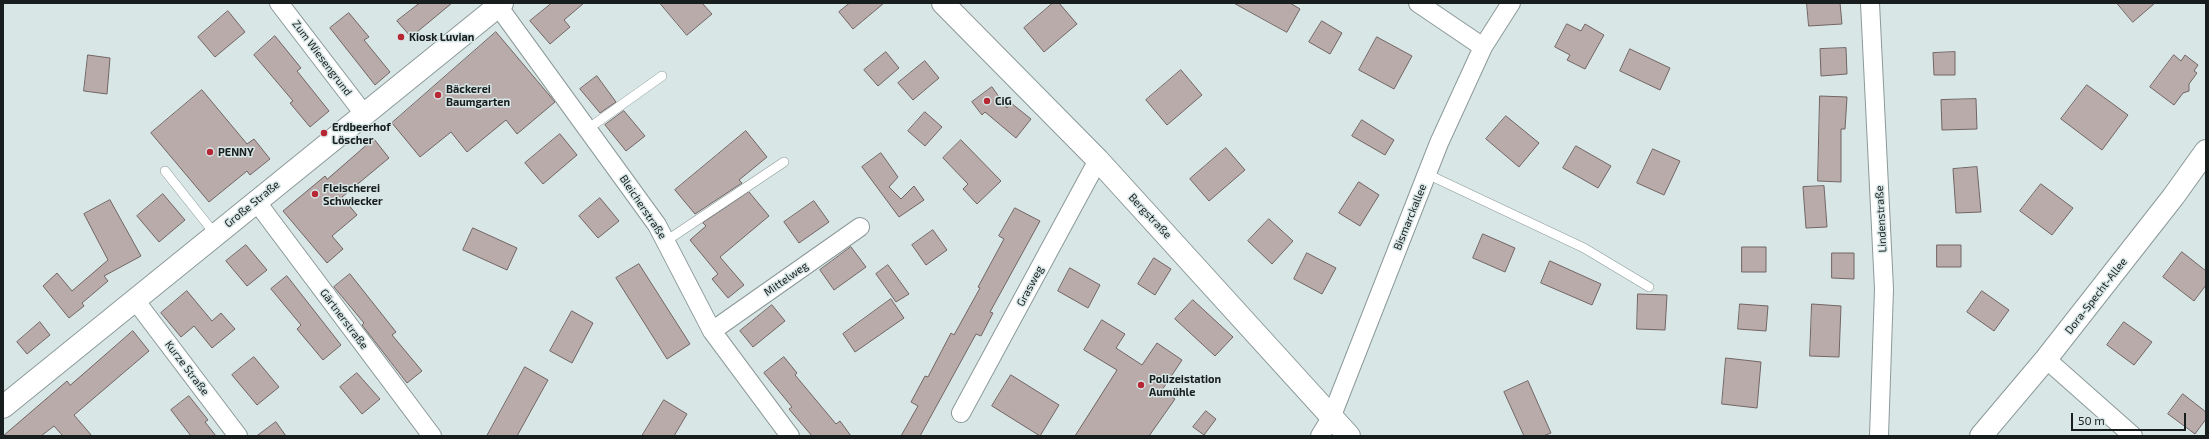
<!DOCTYPE html>
<meta charset="utf-8">
<style>
body{margin:0}
#map{position:relative;width:2209px;height:439px;overflow:hidden;background:#d8e6e6;font-family:"Exo 2",sans-serif}
canvas{display:block}
.frame{position:absolute;inset:0;border:4px solid #181d1d;pointer-events:none}
.scale{position:absolute;left:2071px;top:413px;width:115px;height:18px;box-sizing:border-box;border:2px solid #181d1d;border-top:0;padding-left:5px;font-size:12px;line-height:14px;white-space:nowrap;color:#181d1d;-webkit-text-stroke:3px #d8e6e6;paint-order:stroke}
</style>
<div id="map">
<canvas width="2209" height="439"></canvas>
<div class="frame"></div>
<div class="scale">50 m</div>
</div>
<script>
const ctx = document.querySelector('canvas').getContext('2d');
ctx.lineJoin = 'round';
function fill(path, color) {
  ctx.fillStyle = color;
  ctx.fill(path, 'evenodd');
}
function strokePath(path, color, width, dash) {
  ctx.strokeStyle = color;
  ctx.lineWidth = width;
  ctx.lineCap = dash ? 'butt' : 'round';
  ctx.setLineDash(dash || []);
  ctx.stroke(path);
}
function drawText(font, color, halo, rows, align = 'center') {
  ctx.font = font + ' "Exo 2",sans-serif';
  ctx.lineWidth = 3;
  ctx.setLineDash([]);
  ctx.textBaseline = 'middle';
  ctx.strokeStyle = halo;
  ctx.fillStyle = color;
  for (const [text, x, y, turn = 0] of rows) {
    ctx.save();
    ctx.translate(x, y);
    ctx.rotate((+turn || 0) * Math.PI / 180);
    ctx.textAlign = isNaN(turn) ? turn : align;
    if (halo) ctx.strokeText(text, 0, 0);
    ctx.fillText(text, 0, 0);
    ctx.restore();
  }
}
const building = new Path2D(`
 M420,3H452L411,37L397,21Z
 M552,3H584L564,20L570,27L550,44L530,21Z
 M660,3H702L712,14L687,35Z
 M850,3H884L853,29L839,12Z
 M1053,3H1059L1077,24L1044,52L1024,28Z
 M1234,3H1290L1300,9L1287,32Z
 M1807,3H1840L1842,24L1809,26Z
 M2117,3H2155L2133,22Z
 M228,11L245,32L215,57L198,37Z
 M349,13L369,37L364,40L390,72L375,85L330,28Z
 M1322,21L1342,33L1330,54L1309,42Z
 M1567,24L1581,31L1585,24L1604,35L1585,69L1567,60L1570,55L1555,47Z
 M496,32L555,102L517,134L506,120L467,152L451,132L420,157L392,123Z
 M275,36L301,68L297,71L329,111L310,127L290,103L293,101L254,55Z
 M1377,37L1412,56L1394,89L1359,70Z
 M1846,48L1847,74L1821,76L1820,49Z
 M1630,49L1670,68L1660,90L1620,71Z
 M886,52L899,68L878,86L864,70Z
 M1955,52V75H1934L1933,53Z
 M88,55L110,58L107,94L84,91Z
 M2174,55L2181,61L2185,55L2198,65L2194,71L2197,73L2189,84V91L2183,93L2174,105L2150,87Z
 M925,61L939,78L913,100L898,83Z
 M1181,70L1202,95L1167,125L1146,100Z
 M597,76L616,102L600,113L580,89Z
 M2087,85L2128,115L2102,150L2061,119Z
 M992,87L1007,108L1011,103L1031,119L1016,138L985,112L982,115L972,102Z
 M202,90L247,144L254,139L270,159L250,175L247,171L209,202L151,133Z
 M1820,96L1847,97L1845,129H1841V182L1818,181Z
 M1976,99L1977,129L1942,130L1941,100Z
 M624,111L645,136L626,151L605,125Z
 M925,112L942,127L925,146L908,131Z
 M1506,116L1539,143L1519,167L1486,139Z
 M1362,120L1394,140L1385,155L1352,136Z
 M746,131L767,157L739,180L742,183L695,214L675,190Z
 M560,134L577,155L543,184L525,163Z
 M374,139L389,158L342,197L357,215L332,236L343,249L327,263L283,211L325,176L327,179Z
 M961,140L1001,181L977,204L963,189L968,184L943,158Z
 M1576,146L1611,166L1598,188L1563,168Z
 M1226,148L1245,170L1209,201L1190,179Z
 M1653,149L1680,161L1664,195L1637,183Z
 M881,153L898,177L889,187L901,199L914,186L924,200L899,217L862,167Z
 M1977,167L1981,212L1956,213L1953,169Z
 M1359,182L1379,195L1360,226L1339,213Z
 M2041,184L2073,208L2052,235L2020,211Z
 M1824,186L1827,227L1806,228L1803,187Z
 M749,192L769,216L720,257L744,285L728,298L712,279L718,274L690,240L706,226L703,223Z
 M163,194L185,220L159,242L137,216Z
 M600,198L619,221L598,238L579,216Z
 M110,200L141,256L104,276L108,281L82,303L84,306L69,318L43,286L57,273L72,291L108,260L84,214Z
 M814,201L829,222L799,243L784,222Z
 M1015,208L1040,221L990,312L993,313L981,336L976,334L920,436H901L918,406L911,402L925,376L928,377L951,333L954,335L980,288L978,287L1004,239L999,236Z
 M1269,219L1293,241L1272,264L1248,241Z
 M473,228L517,248L507,270L463,250Z
 M933,230L947,250L926,265L912,245Z
 M1483,234L1515,248L1505,272L1473,258Z
 M246,245L267,270L247,286L226,261Z
 M1937,245H1961V267H1937Z
 M851,247L866,267L834,290L820,270Z
 M1742,247H1766V272H1742Z
 M2182,252L2206,271V285L2194,301L2163,277Z
 M1307,253L1336,268L1322,294L1294,279Z
 M1832,253H1854V279L1832,278Z
 M1154,258L1171,269L1155,295L1138,284Z
 M1550,261L1601,284L1592,305L1541,283Z
 M639,264L690,344L667,359L616,278Z
 M888,265L909,294L896,302L876,274Z
 M1070,268L1100,285L1088,308L1058,291Z
 M350,274L396,332L392,335L422,371L407,383L362,325L364,323L334,287Z
 M287,276L341,345L323,360L297,329L301,325L271,289Z
 M187,291L212,321L221,313L235,329L212,348L194,326L181,337L161,313Z
 M1982,291L2009,310L1994,331L1967,312Z
 M1638,294L1667,295L1665,330L1637,329Z
 M891,299L904,318L855,352L843,334Z
 M1193,300L1233,337L1215,356L1175,319Z
 M1740,304L1768,306L1766,331L1738,329Z
 M1812,304L1841,306L1839,357L1810,356Z
 M772,305L785,321L753,347L740,331Z
 M572,311L593,323L572,363L550,351Z
 M1102,320L1125,334L1116,348L1142,365L1157,343L1182,360L1162,390L1175,399L1149,436H1075L1117,370L1084,350Z
 M40,322L50,335L27,354L17,342Z
 M2124,322L2152,342L2134,365L2107,345Z
 M133,331L149,351L74,415L92,436H63L54,426L41,436H3L67,381L70,385Z
 M254,357L279,387L257,405L232,375Z
 M784,357L797,373L795,375L836,424L840,421L851,436H812L789,409L792,407L764,373Z
 M1726,358L1761,362L1757,408L1722,404Z
 M525,367L548,380L517,436H487Z
 M357,373L380,399L362,414L340,387Z
 M1011,375L1059,405L1040,436L992,406Z
 M1528,381L1551,433L1543,436H1524L1504,392Z
 M2183,394L2206,412V419L2195,434L2168,414Z
 M189,396L208,420L205,422L216,436H191L171,410Z
 M664,400L687,414L674,436H642Z
 M1206,411L1216,419L1204,435L1193,427Z
 M276,422L286,436H257Z`);
fill(building, '#b9abaa');
strokePath(building, '#716564', 1);
const lane = new Path2D(`
 M589,128L662,76
 M165,171L215,234
 M1427,174L1584,248L1649,287
 M666,241L784,162`);
const street = new Path2D(`
 M279,3L364,114
 M1418,3L1483,47
 M1870,3L1884,289L1879,436
 M498,6L657,225L712,331L790,436
 M256,201L432,436
 M135,300L238,436
 M712,331L860,227
 M2046,359L2133,436
 M961,413L1098,160
 M1320,436L1331,418L1439,143L1483,47L1511,3`);
const secondary = new Path2D(`
 M943,3L1098,160L1349,436
 M3,407L502,3
 M1981,436L2046,359L2173,197L2206,151`);
strokePath(lane, '#8c9999', 10);
strokePath(street, '#8c9999', 20);
strokePath(secondary, '#8c9999', 24);
strokePath(lane, '#fff', 9);
strokePath(street, '#fff', 18);
strokePath(secondary, '#fff', 22);
for (const [x, y, r, color] of [
 [401,37,4,"#b72633"],
 [438,95,4,"#b72633"],
 [987,101,4,"#b72633"],
 [324,133,4,"#b72633"],
 [210,152,4,"#b72633"],
 [315,194,4,"#b72633"],
 [1141,385,4,"#b72633"]
]) {
  const dot = new Path2D();
  dot.arc(x, y, r, 0, 2 * Math.PI);
  ctx.fillStyle = color;
  ctx.fill(dot);
  strokePath(dot, '#d8e6e6', 1.5);
}
drawText('bold 11px', '#181d1d', '#d8e6e6', [
 ["Kiosk Luvian",409,37],
 ["Bäckerei",446,89],
 ["Baumgarten",446,102],
 ["CiG",995,101],
 ["Erdbeerhof",332,127],
 ["Löscher",332,140],
 ["PENNY",218,152],
 ["Fleischerei",323,188],
 ["Schwiecker",323,201],
 ["Polizeistation",1149,379],
 ["Aumühle",1149,392]
], 'left');
drawText('11px', '#181d1d', '#d8e6e6', [
 ["Zum Wiesengrund",322,58,53],
 ["Große Straße",252,204,-39],
 ["Bleicherstraße",643,207,56],
 ["Bergstraße",1150,216,47],
 ["Bismarckallee",1410,217,-68],
 ["Lindenstraße",1881,219,-93],
 ["Mittelweg",786,279,-35],
 ["Grasweg",1030,286,-62],
 ["Dora-Specht-Allee",2096,296,-52],
 ["Gärtnerstraße",344,319,53],
 ["Kurze Straße",187,368,53]
]);
</script>
